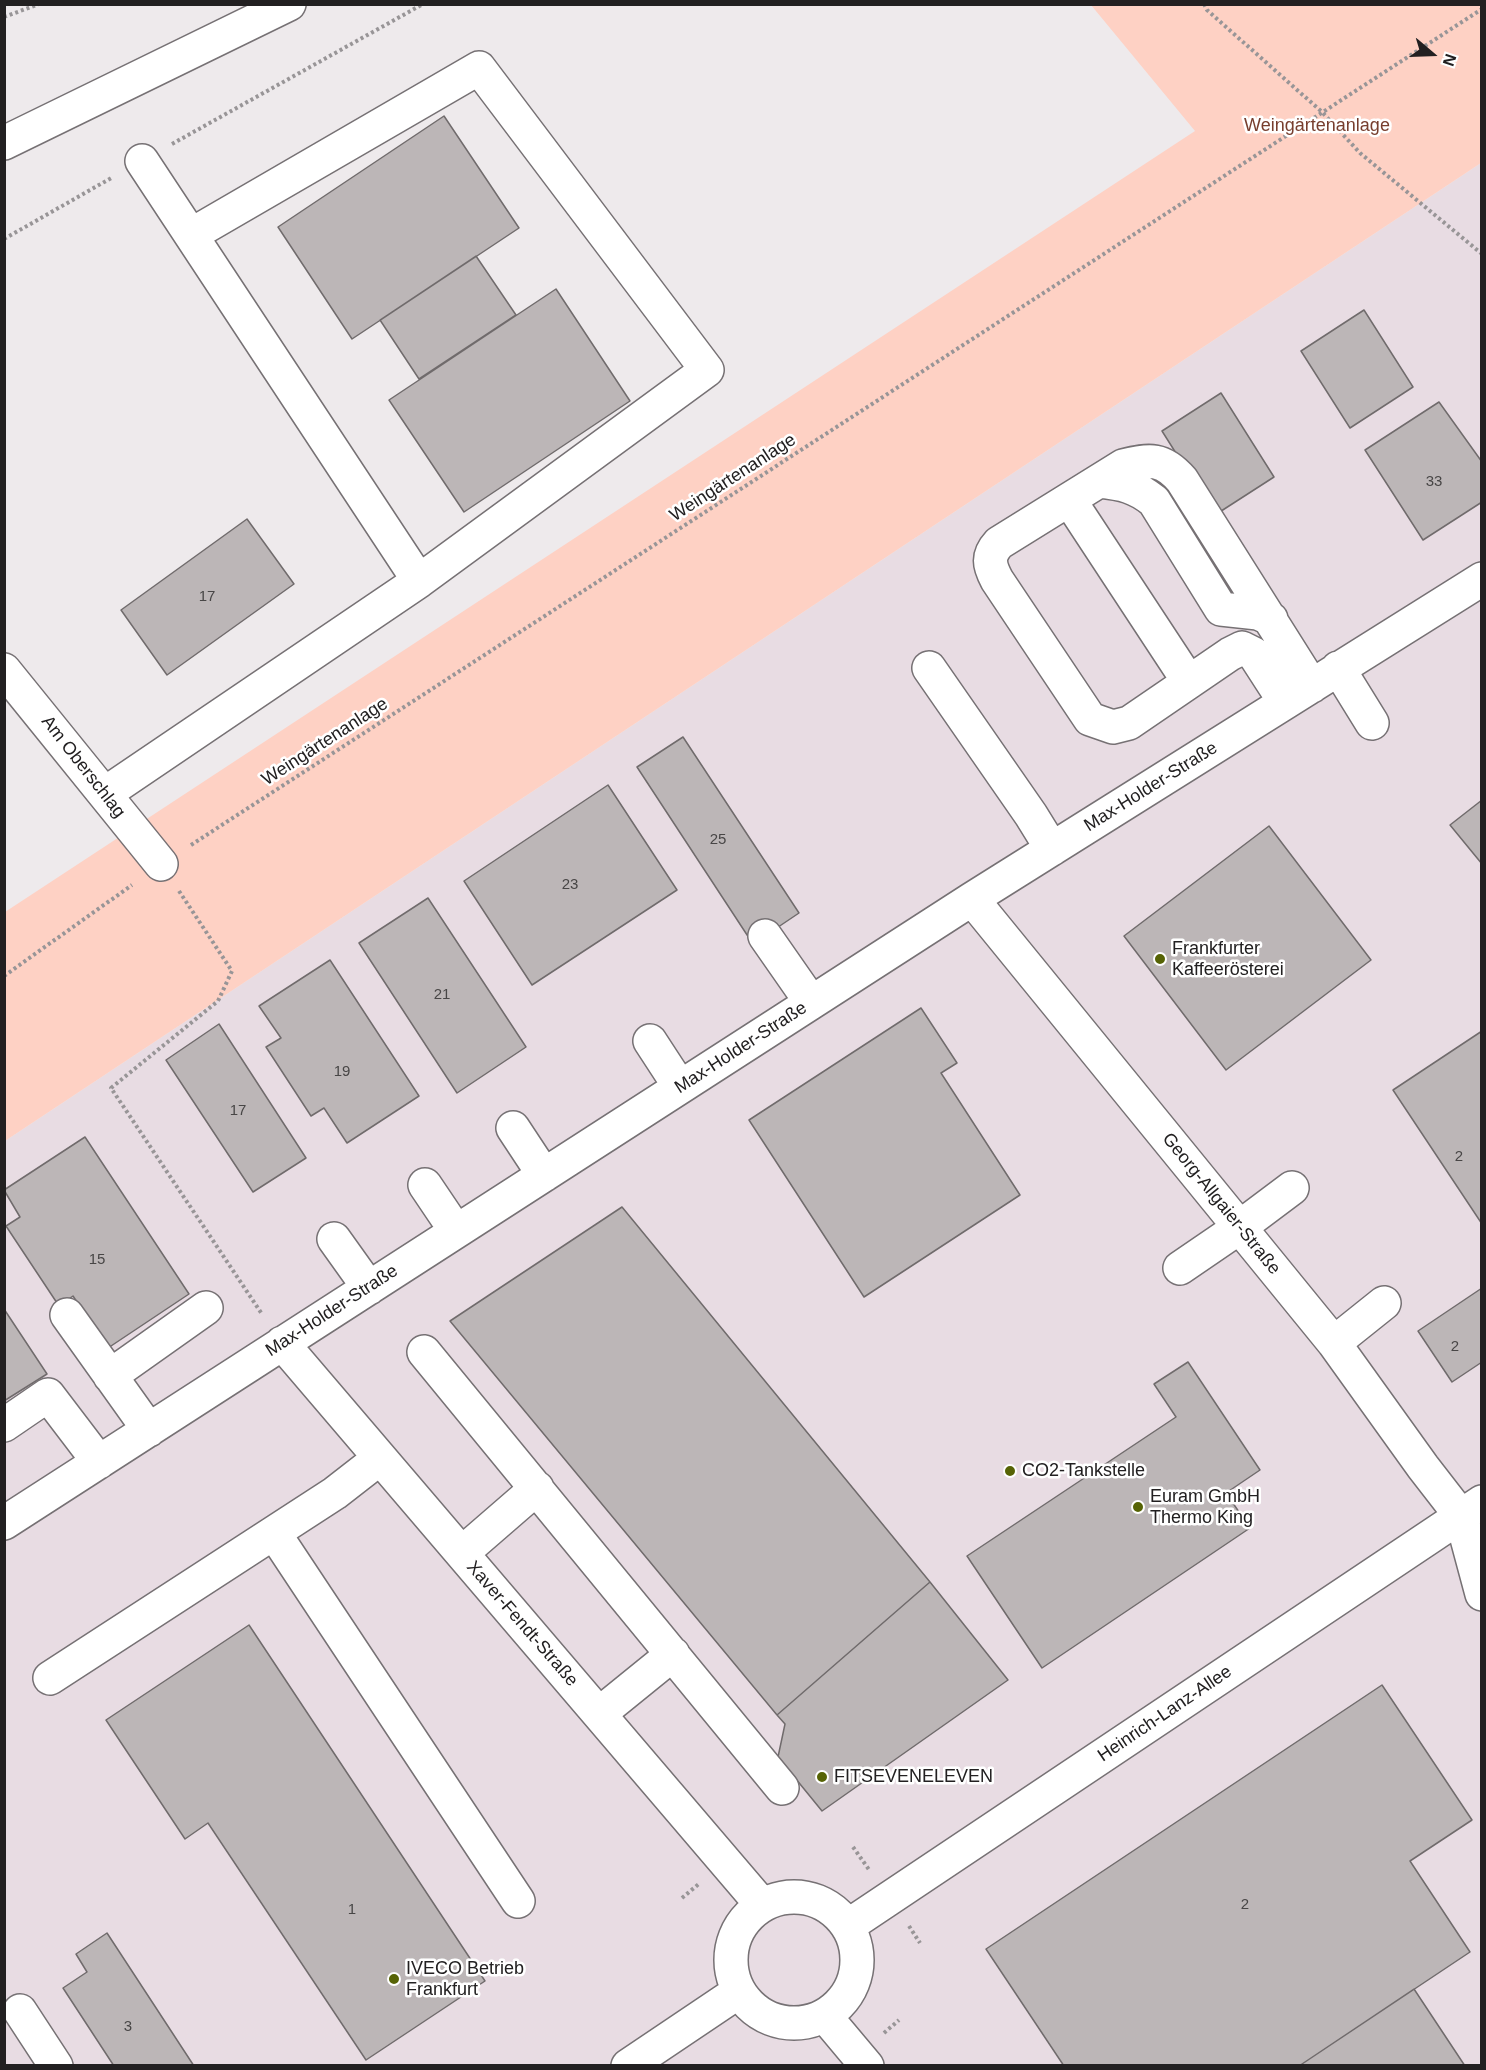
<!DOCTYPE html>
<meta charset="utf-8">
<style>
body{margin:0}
#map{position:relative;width:1486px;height:2070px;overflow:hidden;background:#eeeaec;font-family:Arial,sans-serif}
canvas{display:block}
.frame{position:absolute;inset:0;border:6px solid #222021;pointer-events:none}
.north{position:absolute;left:1402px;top:24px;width:60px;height:60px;-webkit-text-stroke:4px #fff;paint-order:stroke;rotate:109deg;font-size:16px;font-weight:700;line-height:24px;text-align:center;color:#222021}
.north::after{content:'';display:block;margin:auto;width:21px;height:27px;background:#222021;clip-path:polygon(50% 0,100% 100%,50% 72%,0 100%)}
</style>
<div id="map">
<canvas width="1486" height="2070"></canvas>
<div class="frame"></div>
<div class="north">N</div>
</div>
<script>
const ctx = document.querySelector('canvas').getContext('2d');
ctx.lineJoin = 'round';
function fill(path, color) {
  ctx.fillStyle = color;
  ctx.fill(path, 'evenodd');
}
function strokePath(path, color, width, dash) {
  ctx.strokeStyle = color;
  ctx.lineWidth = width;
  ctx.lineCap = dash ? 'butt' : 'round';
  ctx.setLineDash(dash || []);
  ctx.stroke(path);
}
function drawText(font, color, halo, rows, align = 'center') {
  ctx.font = font + ' Arial,sans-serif';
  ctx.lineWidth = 5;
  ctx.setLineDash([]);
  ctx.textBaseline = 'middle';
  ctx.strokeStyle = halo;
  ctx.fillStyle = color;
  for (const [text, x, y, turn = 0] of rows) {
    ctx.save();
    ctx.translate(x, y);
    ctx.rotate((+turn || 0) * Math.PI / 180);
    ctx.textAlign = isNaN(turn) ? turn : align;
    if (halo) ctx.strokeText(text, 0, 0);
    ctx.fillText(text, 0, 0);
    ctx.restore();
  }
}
fill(new Path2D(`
 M1481,163V2065L5,2066V1141Z`), '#e8dce3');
fill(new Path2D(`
 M1091,5H1481V163L5,1141V912L1195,131Z`), '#fed1c4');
const building = new Path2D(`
 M444,116L519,228L352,339L278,227Z
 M476,256L516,315L419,379L380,320Z
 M556,289L630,401L464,512L389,400Z
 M1364,310L1413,387L1350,428L1301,351Z
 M1221,393L1274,477L1215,515L1162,431Z
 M1439,402L1482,462V502L1423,540L1365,450Z
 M247,519L294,584L167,675L121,610Z
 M683,737L799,913L753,944L637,767Z
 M608,785L677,890L532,985L464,881Z
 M1482,800V864L1450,825Z
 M1269,826L1371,960L1226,1070L1124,936Z
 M428,898L526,1047L457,1093L359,943Z
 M330,960L419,1096L347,1143L324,1108L311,1116L266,1047L281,1038L259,1006Z
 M921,1008L957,1063L941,1073L1020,1195L864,1297L749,1120Z
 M219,1024L306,1158L253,1192L166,1060Z
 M1482,1031V1224L1393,1090Z
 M85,1137L189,1294L108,1348L73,1296L59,1306L6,1226L20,1217L4,1190Z
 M622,1207L930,1582L777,1715L450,1321Z
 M1482,1288V1362L1452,1382L1418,1331Z
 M4,1309L47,1374L4,1401Z
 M1188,1362L1260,1470L1226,1493L1250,1528L1042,1668L967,1556L1176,1417L1154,1384Z
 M930,1582L1008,1680L822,1811L778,1757L785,1724L777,1715Z
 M249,1625L485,1981L366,2060L208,1823L185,1839L106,1720Z
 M1382,1685L1472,1820L1410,1861L1470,1952L1299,2066H1064L986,1949Z
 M107,1933L194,2066H114L63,1988L87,1972L76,1954Z
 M1414,1989L1465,2066H1299Z`);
fill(building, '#bcb6b7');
strokePath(building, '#706b6c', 1.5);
const minor = new Path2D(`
 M191,235L479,68L707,370L419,581
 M1099,481C1123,484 1135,486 1154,501L1221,609L1258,613L1271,619
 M1070,501L1189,682
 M929,668L1031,815L1052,849
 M1338,668L1372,723
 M4,670L161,864
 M1285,702L1254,654L1242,648L1230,654L1129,723L1113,727L1090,719L997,580C989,565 987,556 999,543L1123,466C1150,459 1163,458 1182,480L1312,686
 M106,793L419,581L142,161
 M972,899L1334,1343L1423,1467L1461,1516L1482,1594
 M765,936L811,1002
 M650,1041L680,1087
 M513,1128L544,1175
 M425,1185L456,1231
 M334,1239L369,1288
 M1180,1268L1240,1227L1292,1188
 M67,1315L149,1430
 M282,1343L762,1905
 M1334,1343L1384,1303
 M424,1352L782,1788
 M110,1376L206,1308
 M4,1425L48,1395L99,1462
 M4,1523L972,899L1482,579
 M274,1533L518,1901
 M462,1553L537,1488
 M50,1678L335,1493L380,1458
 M599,1714L673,1654
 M731 1960a63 63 0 1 1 126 0a63 63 0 1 1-126 0Z
 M848,1926L1482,1502
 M20,2011L56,2066
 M825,2016L867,2066
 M628,2066L738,1992`);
const major = new Path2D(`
 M4,143L289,4`);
strokePath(minor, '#767174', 36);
strokePath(major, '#767174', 36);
strokePath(new Path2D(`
 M1204,4L1207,10L1322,112L1360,153L1482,254
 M4,17L39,4
 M172,144L423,4
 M4,239L113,177
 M191,845L1482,9
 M179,891L232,971L218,1001L111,1088L262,1314
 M4,976L132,885
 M853,1847L870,1871
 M682,1898L700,1883
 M909,1926L920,1943
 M884,2033L899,2020`), '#989597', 4, [3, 3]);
strokePath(minor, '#fff', 33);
strokePath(major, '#fff', 33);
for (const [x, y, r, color] of [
 [1160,959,6,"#566305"],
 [1010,1471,6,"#566305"],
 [1138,1507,6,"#566305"],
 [822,1777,6,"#566305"],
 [394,1979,6,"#566305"]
]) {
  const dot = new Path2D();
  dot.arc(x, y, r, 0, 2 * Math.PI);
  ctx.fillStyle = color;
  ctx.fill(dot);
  strokePath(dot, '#fff', 2);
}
drawText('15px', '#484646', null, [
 ["33",1434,482],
 ["17",207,597],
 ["25",718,840],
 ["23",570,885],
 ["21",442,995],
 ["19",342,1072],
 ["17",238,1111],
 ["2",1459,1157],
 ["15",97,1260],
 ["2",1455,1347],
 ["2",1245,1905],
 ["1",352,1910],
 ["3",128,2027]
]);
drawText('18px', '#773e2e', '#fff', [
 ["Weingärtenanlage",1317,126]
]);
drawText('18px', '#222021', '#fff', [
 ["Weingärtenanlage",733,478,-33],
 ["Weingärtenanlage",325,742,-33],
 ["Am Oberschlag",83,767,52],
 ["Max-Holder-Straße",1151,787,-32],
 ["Max-Holder-Straße",741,1048,-33],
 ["Georg-Allgaier-Straße",1221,1204,51],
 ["Max-Holder-Straße",332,1311,-33],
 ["Xaver-Fendt-Straße",522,1624,49],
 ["Heinrich-Lanz-Allee",1165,1714,-34]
]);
drawText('18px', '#222021', '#fff', [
 ["Frankfurter",1172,949],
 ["Kaffeerösterei",1172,970],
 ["CO2-Tankstelle",1022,1471],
 ["Euram GmbH",1150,1497],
 ["Thermo King",1150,1518],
 ["FITSEVENELEVEN",834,1777],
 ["IVECO Betrieb",406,1969],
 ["Frankfurt",406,1990]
], 'left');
</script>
